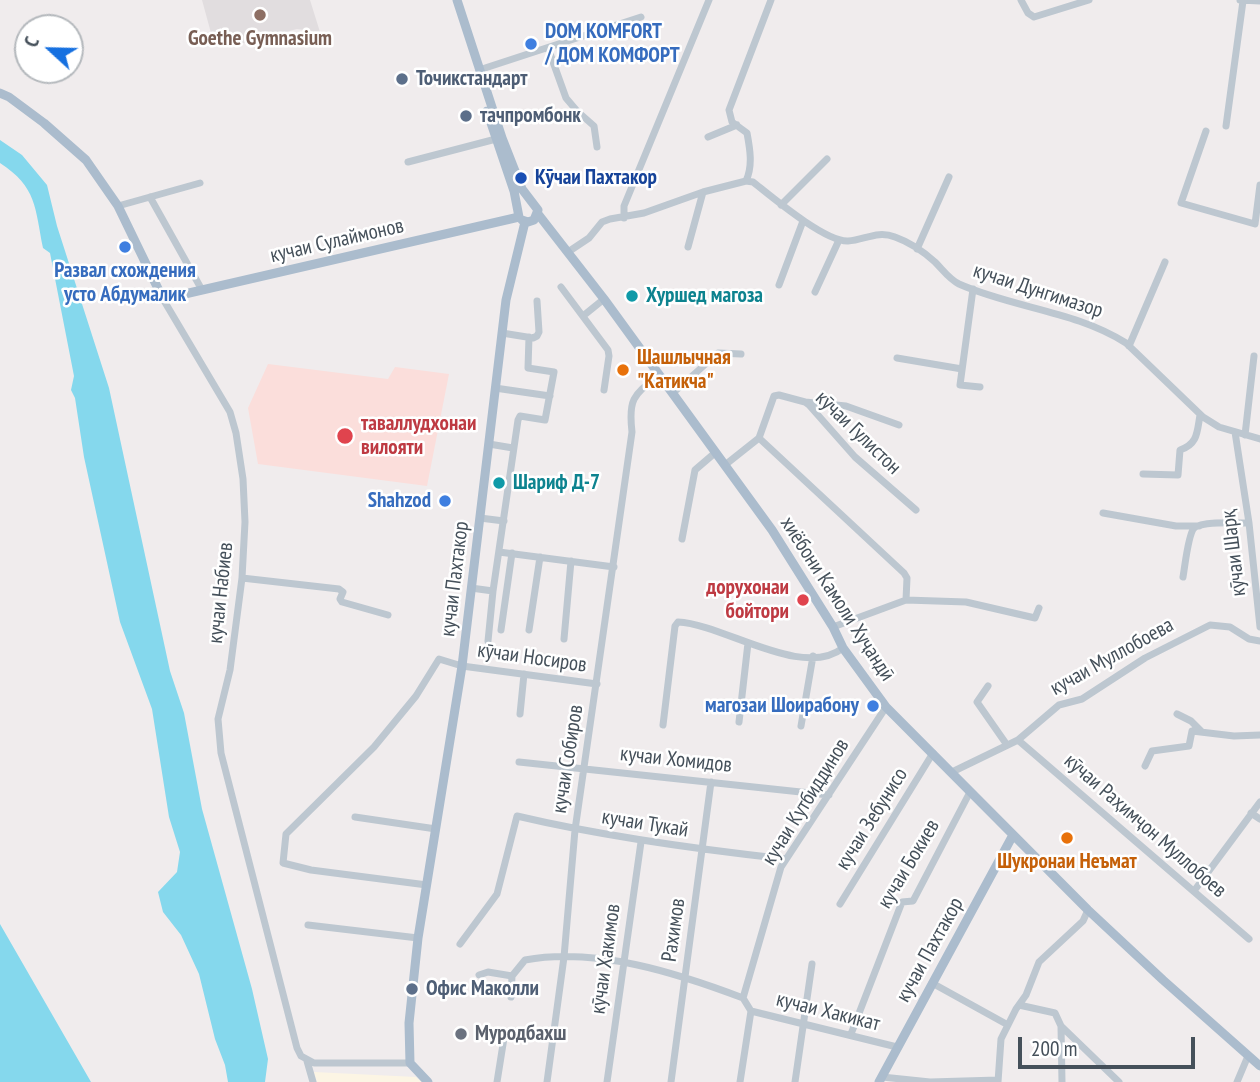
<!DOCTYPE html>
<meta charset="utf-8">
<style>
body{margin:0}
#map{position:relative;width:1260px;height:1082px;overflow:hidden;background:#f0eced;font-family:"PT Sans Narrow",sans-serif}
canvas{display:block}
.north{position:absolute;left:14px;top:14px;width:70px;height:70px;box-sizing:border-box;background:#fff;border:2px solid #b5b9bd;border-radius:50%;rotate:292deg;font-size:19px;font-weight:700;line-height:28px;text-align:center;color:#45505a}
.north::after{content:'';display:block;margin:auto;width:24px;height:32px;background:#1670e0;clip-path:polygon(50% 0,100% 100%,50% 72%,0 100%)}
.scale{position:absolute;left:1018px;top:1037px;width:177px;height:32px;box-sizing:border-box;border:4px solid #45505a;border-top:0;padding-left:9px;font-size:21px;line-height:24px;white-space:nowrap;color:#45505a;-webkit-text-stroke:5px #fff;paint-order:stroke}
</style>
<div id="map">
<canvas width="1260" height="1082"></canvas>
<div class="north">С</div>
<div class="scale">200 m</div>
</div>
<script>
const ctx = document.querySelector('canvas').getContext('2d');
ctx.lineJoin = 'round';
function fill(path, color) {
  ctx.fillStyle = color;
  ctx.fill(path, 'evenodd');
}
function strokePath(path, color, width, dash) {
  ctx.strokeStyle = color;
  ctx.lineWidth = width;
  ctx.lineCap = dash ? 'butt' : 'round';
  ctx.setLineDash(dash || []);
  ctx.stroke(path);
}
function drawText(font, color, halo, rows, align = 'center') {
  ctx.font = font + ' "PT Sans Narrow",sans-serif';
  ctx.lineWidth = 5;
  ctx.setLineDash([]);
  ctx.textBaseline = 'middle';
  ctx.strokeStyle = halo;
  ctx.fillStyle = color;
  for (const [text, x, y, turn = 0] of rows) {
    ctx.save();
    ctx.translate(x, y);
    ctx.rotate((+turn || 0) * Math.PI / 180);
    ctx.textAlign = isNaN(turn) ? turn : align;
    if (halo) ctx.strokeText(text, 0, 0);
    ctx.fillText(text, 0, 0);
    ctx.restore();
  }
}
fill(new Path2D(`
 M314,1072L416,1077L421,1082H317Z`), '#fcf5e4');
fill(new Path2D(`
 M202,0H310L320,32L297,29L262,38L255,45L245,43L214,44Z`), '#e1dddf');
fill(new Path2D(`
 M268,364L388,379L395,367L449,374L427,486L258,464L248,408Z`), '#fbdedb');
fill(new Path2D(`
 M0,140L22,155L47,185L57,226L109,388L170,671L184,713L202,809L252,989L268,1059L265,1082H228L225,1065L215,1039L199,974L181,935L163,912L158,892L177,872L180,852L169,817L152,709L120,622L84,457L75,398L71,390L74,376L50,253L43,248C35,208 37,187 0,163Z
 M0,924L91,1082H0Z`), '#85d8ed');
strokePath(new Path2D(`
 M1021,0L1028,13L1034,17L1089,0
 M1240,0L1260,1
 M548,48L566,98L577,111L594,126L597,147
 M479,70L641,17
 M1226,126L1243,1
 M1206,131L1181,203L1255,224L1260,185
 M708,137L737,125
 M408,162L496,139
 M746,181C753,166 750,149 747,133L732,122L729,110L771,0
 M150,197L202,290
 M781,205L827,159
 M118,206L200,183
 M624,218V206L709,0
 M688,247L703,192
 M917,249L949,177
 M568,252L589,238L602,222L610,219L644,213L703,192L746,181L753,182C772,197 825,242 848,241C865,240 877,230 895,237C909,242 924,252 935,262C943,270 949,279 959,284C1013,308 1076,311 1126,343L1203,417L1219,427L1260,439
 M779,285L803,221
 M561,287L608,350L609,356L604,390
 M973,289L960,385L980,387
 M815,292L839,240
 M163,299L230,412L236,433L243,479L245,522L242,578L230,670L218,719L221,753L297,1048L301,1056L314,1063H410
 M583,316L604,299
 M502,333L533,338L537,336L539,332L537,301
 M1129,346L1165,262
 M897,358L962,369
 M495,388L550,396
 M673,393L718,353L741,354
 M805,402L846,406L899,425
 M1235,432L1249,523L1260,627
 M1245,435L1254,356
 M759,438L774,396L779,395L805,402L809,405L855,457L916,510
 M489,444L513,448
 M725,465L759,438L904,573L907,578L906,600
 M1143,474L1178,475L1180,450C1198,444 1197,432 1200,415
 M1103,513L1176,526H1199
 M480,518L504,521
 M682,539L695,470L716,452
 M499,552L614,567
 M1183,577C1185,566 1188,535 1194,528C1202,521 1238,523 1249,523
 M242,578L339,589L343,592L340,599L342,602L388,615
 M471,588L493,591
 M833,627L906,600L966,602L1035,618L1039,608
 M501,630L512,553
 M529,630L540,557
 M564,639L571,561
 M488,641L493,591L518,420L520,416L545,420L554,372L528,368L529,337
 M988,686L977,702L1007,745
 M520,714L524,674
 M1177,714L1191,721L1201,731
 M739,722L748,643
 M663,725L675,626L678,622C724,624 802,680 843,648
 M801,726L813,656
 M1018,740L1249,939
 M519,762L829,795
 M1145,766L1152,751L1189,746L1192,731L1234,736L1260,735
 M952,772L1018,740L1059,705L1082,699L1145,658L1210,625L1230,627L1249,639L1260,641
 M1251,813L1260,819
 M355,817L436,829
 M427,885L311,870L283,863L286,834L374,747L416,696L439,659L462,666L597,684
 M1194,891L1260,802
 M840,904L933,753
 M308,925L418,938
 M460,944L497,894L517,816C606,837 695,849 786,859
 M479,975L488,972L512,976
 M932,983L1008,1025
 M511,997L512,976L525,960C597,947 677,973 743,998
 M1019,1005L1055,1013L1061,1026L1119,1082
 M751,1011L897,1047
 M1061,1026L1062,1082
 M851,1034L902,902L913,901L970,792
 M307,1061L313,1082
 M882,1077L930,1082L998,1080
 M497,1082L504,1038
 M547,1082L564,957L575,830L632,432C628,398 634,395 659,375
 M607,1082L641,842
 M671,1082L711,782
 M740,1082L751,1011L743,998L781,867L886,707
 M795,1082L812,964
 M998,1082L1001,1039L1016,1009L1026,995L1039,962L1083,921L1088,910
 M1237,1082L1248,1056`), '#bdc7d0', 7);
strokePath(new Path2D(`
 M457,0L502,138L522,189L538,210L534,220L528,222L522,220
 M0,93L9,97L44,123L86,160L118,206L163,299L519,217
 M487,111L514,191L519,217
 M538,214L604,299L772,530L833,627L843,648L886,707L1088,910L1163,980L1260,1066
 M428,1082L410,1063L409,1023L418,938L462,666L506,300L525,222
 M879,1082L1013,835`), '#abbccd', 9);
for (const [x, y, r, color] of [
 [260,15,7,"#8d6e63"],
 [531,44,7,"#3f7fe0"],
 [402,79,7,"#5c6f8a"],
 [466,116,7,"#5c6f8a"],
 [521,178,7,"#1a4fb4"],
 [125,247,7,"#3f7fe0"],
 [632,296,7,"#0f9aa8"],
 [623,370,7,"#e8710a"],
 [345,436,9,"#e0444e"],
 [499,483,7,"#0f9aa8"],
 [445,501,7,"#3f7fe0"],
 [803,600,7,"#e0444e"],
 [873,706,7,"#3f7fe0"],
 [1067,838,7,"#e8710a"],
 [412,989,7,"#5c6f8a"],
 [461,1034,7,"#6b7280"]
]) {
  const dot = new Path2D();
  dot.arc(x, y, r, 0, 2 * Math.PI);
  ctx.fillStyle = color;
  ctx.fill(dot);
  strokePath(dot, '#fff', 2.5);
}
drawText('bold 21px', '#366cbe', '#fff', [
 ["DOM KOMFORT",545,32,"left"],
 ["/ ДОМ КОМФОРТ",545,56,"left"],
 ["Развал схождения",125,271,"center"],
 ["усто Абдумалик",125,295,"center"],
 ["Shahzod",431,501],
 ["магозаи Шоирабону",859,706]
], 'right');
drawText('bold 21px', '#785e54', '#fff', [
 ["Goethe Gymnasium",260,39]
]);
drawText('bold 21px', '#4e5e75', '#fff', [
 ["Точикстандарт",416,79],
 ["тачпромбонк",480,116],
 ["Офис Маколли",426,989]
], 'left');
drawText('bold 21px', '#164399', '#fff', [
 ["Кӯчаи Пахтакор",535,178]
], 'left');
drawText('21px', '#45505a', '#fff', [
 ["кучаи Сулаймонов",337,241,-13],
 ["кучаи Дунгимазор",1038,291,18],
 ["кӯчаи Гулистон",858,433,44],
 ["кӯчаи Шарқ",1234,553,-97],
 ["кучаи Пахтакор",455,579,-83],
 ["кучаи Набиев",221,593,-84],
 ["хиёбони Камоли Хуҷандӣ",837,599,57],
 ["кучаи Муллобоева",1112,657,-29],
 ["кӯчаи Носиров",532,658,8],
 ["кучаи Собиров",568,759,-81],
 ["кучаи Хомидов",676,760,6],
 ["кучаи Кутбиддинов",806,802,-58],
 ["кучаи Зебунисо",872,819,-58],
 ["кучаи Тукай",645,824,9],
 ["кӯчаи Раҳимҷон Муллобоев",1145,826,41],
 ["кучаи Бокиев",909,864,-59],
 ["Рахимов",674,930,-82],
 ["кучаи Пахтакор",930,950,-61],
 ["кӯчаи Хакимов",606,959,-82],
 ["кучаи Хакикат",828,1012,14]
]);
drawText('bold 21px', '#0d838f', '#fff', [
 ["Хуршед магоза",646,296],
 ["Шариф Д-7",513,483]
], 'left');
drawText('bold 21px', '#c56008', '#fff', [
 ["Шашлычная",637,358],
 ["\"Катикча\"",637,382],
 ["Шукронаи Неъмат",1067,862,"center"]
], 'left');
drawText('bold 21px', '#be3a42', '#fff', [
 ["таваллудхонаи",361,424],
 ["вилояти",361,448],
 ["дорухонаи",789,588,"right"],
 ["бойтори",789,612,"right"]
], 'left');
drawText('bold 21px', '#5b616d', '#fff', [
 ["Муродбахш",475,1034]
], 'left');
</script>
